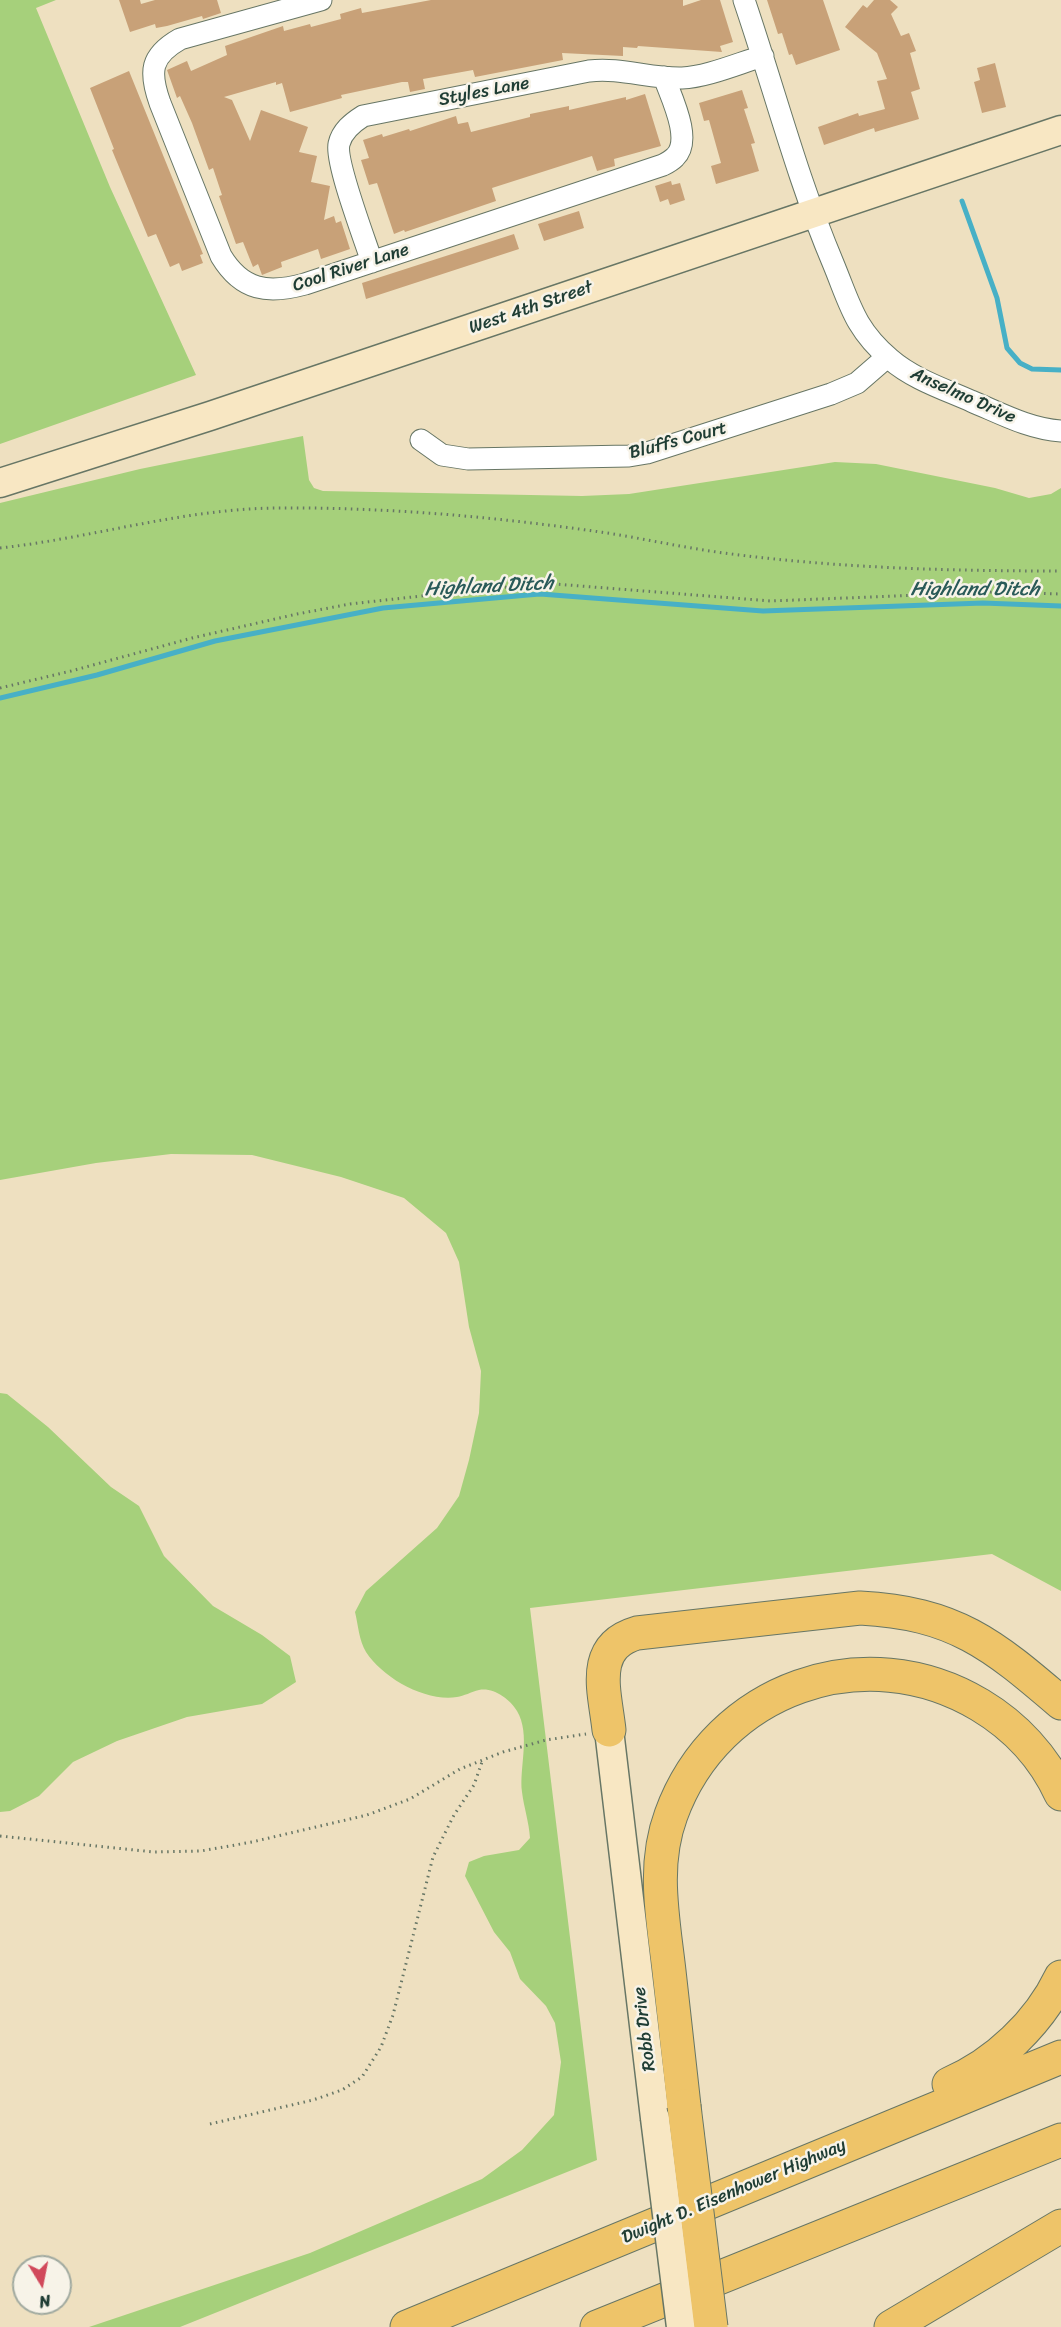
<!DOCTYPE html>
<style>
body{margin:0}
#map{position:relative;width:1061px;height:2327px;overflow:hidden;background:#eee0c0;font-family:Sriracha,sans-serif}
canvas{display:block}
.north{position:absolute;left:12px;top:2255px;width:60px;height:60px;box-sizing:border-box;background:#f7f3e8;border:2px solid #a1aaa0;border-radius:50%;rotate:170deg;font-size:16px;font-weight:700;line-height:24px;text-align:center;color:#1f3d34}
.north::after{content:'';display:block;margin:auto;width:21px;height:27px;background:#d1495b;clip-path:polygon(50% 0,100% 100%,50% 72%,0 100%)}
</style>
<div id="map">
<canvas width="1061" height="2327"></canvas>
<div class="north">N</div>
</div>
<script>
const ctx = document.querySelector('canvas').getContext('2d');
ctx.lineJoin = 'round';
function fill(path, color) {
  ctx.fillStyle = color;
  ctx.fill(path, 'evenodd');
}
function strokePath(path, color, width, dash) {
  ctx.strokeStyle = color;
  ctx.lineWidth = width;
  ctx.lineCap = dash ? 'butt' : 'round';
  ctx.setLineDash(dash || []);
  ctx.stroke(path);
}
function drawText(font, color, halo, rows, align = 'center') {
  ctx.font = font + ' Sriracha,sans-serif';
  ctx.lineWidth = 5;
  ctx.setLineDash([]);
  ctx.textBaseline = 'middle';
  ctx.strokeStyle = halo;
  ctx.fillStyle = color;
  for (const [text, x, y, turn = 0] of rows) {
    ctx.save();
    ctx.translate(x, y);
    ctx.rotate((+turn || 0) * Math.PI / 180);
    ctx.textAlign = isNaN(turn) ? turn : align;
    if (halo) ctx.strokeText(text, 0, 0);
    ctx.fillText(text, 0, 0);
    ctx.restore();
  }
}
fill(new Path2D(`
 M0,0H56L36,8L110,187L196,375L0,444Z
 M303,436L309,480L314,488L323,491L582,496L629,494L835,462L876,464L995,488L1029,498L1051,494L1061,488V1591L992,1554L530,1608L597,2160L180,2327H89L310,2253L482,2179L522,2150L554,2115L561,2062L555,2023L546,2006L520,1979L510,1952L494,1932L465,1876L469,1862L484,1856L519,1850L530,1838C529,1822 524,1808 522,1792C519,1767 531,1735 517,1711C510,1699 493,1687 479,1690C471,1692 464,1696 457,1697C425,1702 383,1678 366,1652C359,1641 358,1624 355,1612L366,1591L437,1528L459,1496L469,1460L479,1413L481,1371L469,1327L459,1262L446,1233L404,1198L341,1177L252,1155L171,1154L96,1163L0,1180V503L140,469Z
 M0,1393L7,1394L48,1427L111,1487L139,1506L164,1556L213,1606L262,1635L290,1656L296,1682L262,1704L187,1717L117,1741L73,1762L39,1796L10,1811L0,1812Z`), '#a6d07b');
strokePath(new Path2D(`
 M962,201L997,298L1007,348L1020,363L1032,369L1061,370
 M0,698L97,675L215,641L383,608L528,595L540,594L763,611L983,603L1061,606`), '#47b0c6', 5);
fill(new Path2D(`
 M119,0H140L141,4L155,0H217L221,13L203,19L202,16L167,26L156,28L155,24L130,32Z
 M431,0H683V6L701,0H720L733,42L720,46L722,52L638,46L637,48L623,47V56L562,53L563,60L475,77L473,70L423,79L425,89L410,92L408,82H402L341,95L342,98L290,112L282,83L276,85V82L224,97L232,100L250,141L261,110L308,127L299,152L317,156L311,182L330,186L324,220L334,216L336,223L341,221L350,249L321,259L318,249L281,262L282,267L262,275L258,264L253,267L243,242L236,244L219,196L222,195L213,168L209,170L192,123L180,96L177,98L167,70L187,61L191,71L227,55L225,46L283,26L284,31L310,24L311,27L341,19L340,14L361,8L362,13Z
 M767,0H823L840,50L796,65L792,54L789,55L782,33L778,34Z
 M874,0H890L898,7L891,14L901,36L909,33L916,51L910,53L920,89L911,92L919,119L875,132L874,128L824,145L818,127L858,113L859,116L885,109L877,81L887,79L877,53L845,27L863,5L867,8Z
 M995,63L1006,107L982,113L974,82L980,80L977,68Z
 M129,71L203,254L200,255L203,263L182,271L179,263L170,267L156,234L148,237L112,150L114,149L90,88Z
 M742,90L748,108L744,109L755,143L751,144L759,171L716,184L711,166L721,163L709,120L704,121L699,103Z
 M645,94L661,146L614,159L615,166L597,171L592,156L492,188L496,201L405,232L404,230L394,234L377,183L369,185L361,160L369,158L363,140L382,134L383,137L409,129L410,131L456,116L458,124L468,122L471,132L530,117V114L569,106V110L626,97V100Z
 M671,181L672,185L680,183L685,200L670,205L668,199L660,202L655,186Z
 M579,211L584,228L544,241L538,224Z
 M514,234L519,249L366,299L362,283Z`), '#c8a178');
const street = new Path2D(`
 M321,0L180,39C150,56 149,72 160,103L221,256C242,291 268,294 305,284L663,165C667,163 672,160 675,157C693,140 671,97 664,77
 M744,0C774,88 797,178 833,263C850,304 854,328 890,359C913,379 944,389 971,401C1000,413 1029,429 1061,431
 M372,262C365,240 335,162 339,144C342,131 352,123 363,116L589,71C620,67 651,79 682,78C707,77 739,63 763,56
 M421,440L442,455L468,459L629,456L647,453L831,394L857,383L887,357`);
const secondary = new Path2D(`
 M0,483L210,416L1061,130
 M609,1730L655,2118`);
const highway = new Path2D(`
 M609,1730C605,1692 589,1647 637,1633L860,1608C955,1613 992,1644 1061,1703
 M949,2084C996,2064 1039,2023 1061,1977
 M684,2106C679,2061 674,2016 669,1971C663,1918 652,1866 671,1815C717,1688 865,1636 980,1705C1015,1726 1044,1757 1061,1794
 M407,2327L1061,2057
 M597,2327L1061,2140
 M891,2327L1061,2226`);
strokePath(street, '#677665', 23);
strokePath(secondary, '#677665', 31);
strokePath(highway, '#677665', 35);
strokePath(new Path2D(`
 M0,548C92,538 182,509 276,508C387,507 498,517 607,533C646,539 685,548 724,553C836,568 948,571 1061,571
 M0,688L71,671L192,638L297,614L350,604L493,588L555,584L771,601L992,592L1061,594
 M0,1836L154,1852L201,1851L252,1842L367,1815L410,1799L460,1769L503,1752L546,1740L586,1734
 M210,2124L313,2100L342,2090L362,2077L381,2047L393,2015L433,1857L454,1815L474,1785L483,1759`), '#677665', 3, [1.5, 4.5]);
strokePath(street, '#fff', 21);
strokePath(secondary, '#f8e7c3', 28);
strokePath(highway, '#eec469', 33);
const secondaryBridge = new Path2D(`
 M655,2118L681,2327`);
const highwayBridge = new Path2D(`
 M684,2106L711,2327`);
strokePath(secondaryBridge, '#677665', 31, []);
strokePath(highwayBridge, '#677665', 35, []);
strokePath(secondaryBridge, '#f8e7c3', 28);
strokePath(highwayBridge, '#eec469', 33);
drawText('18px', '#1f3d34', '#f7f3e8', [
 ["Styles Lane",484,92,-11],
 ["Cool River Lane",351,268,-18],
 ["West 4th Street",531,308,-19],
 ["Anselmo Drive",963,396,24],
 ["Bluffs Court",678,441,-15],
 ["Robb Drive",645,2029,-97],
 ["Dwight D. Eisenhower Highway",734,2192,-23]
]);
drawText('italic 20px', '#295a58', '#f7f3e8', [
 ["Highland Ditch",489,587,-3],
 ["Highland Ditch",975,590]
]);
</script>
